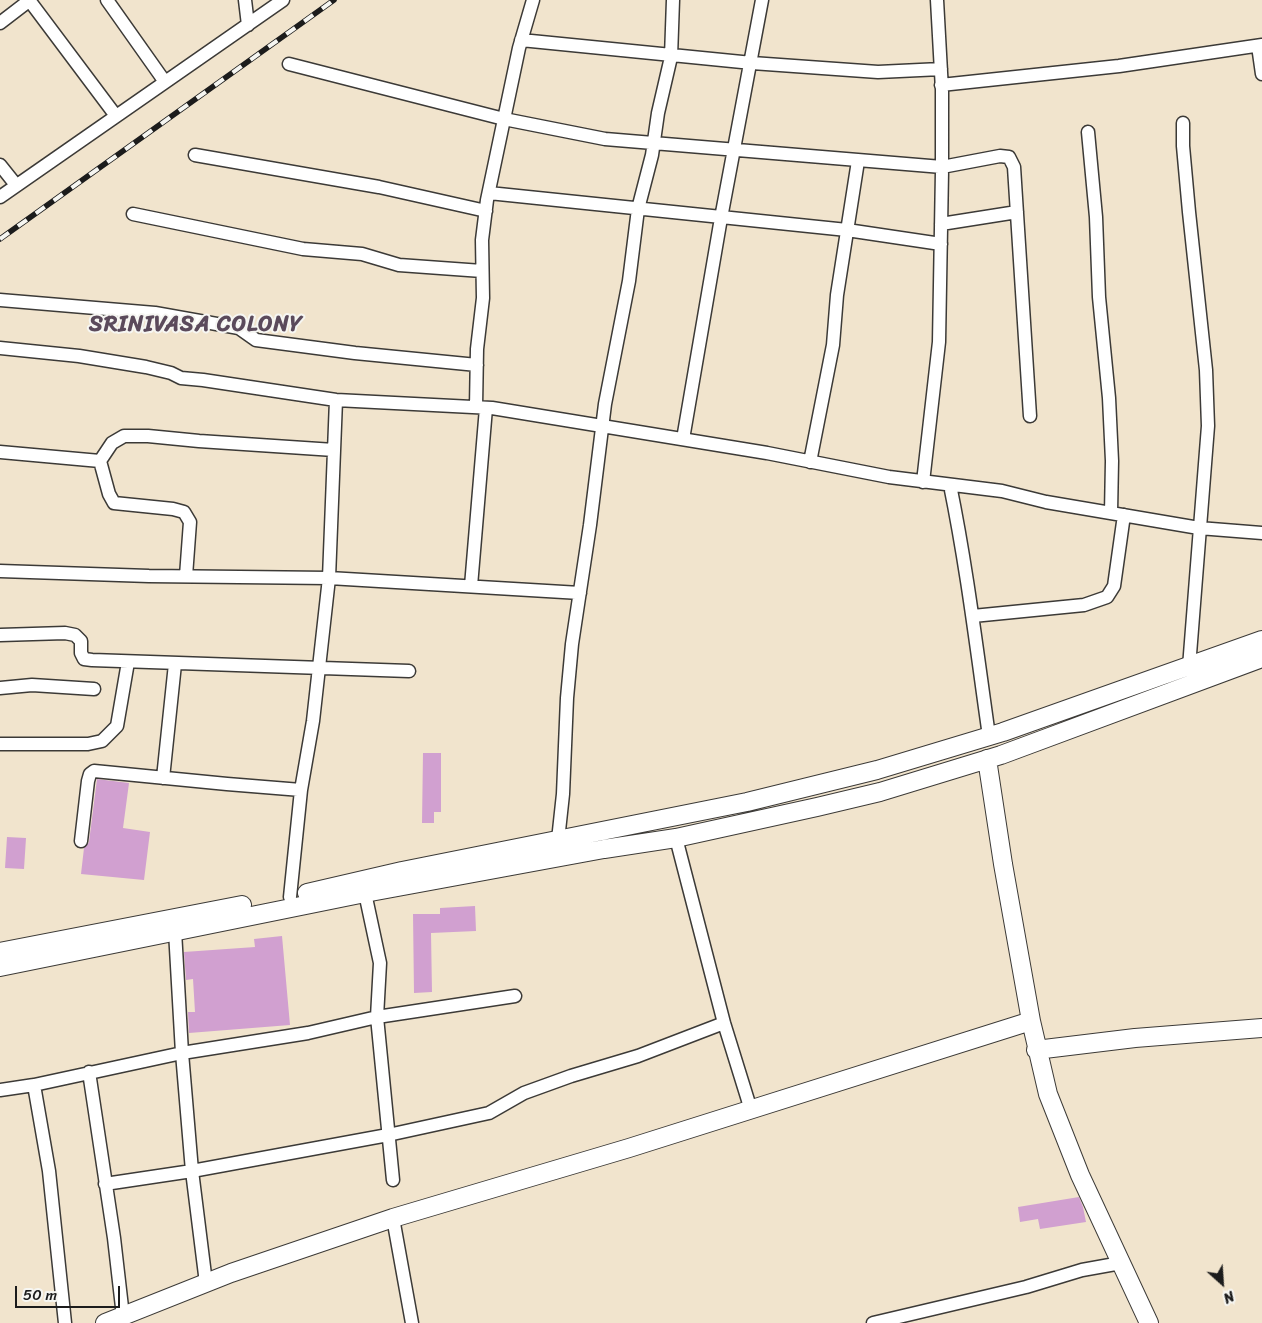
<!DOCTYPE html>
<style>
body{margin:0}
#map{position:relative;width:1262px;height:1323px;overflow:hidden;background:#f1e4cd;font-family:Sriracha,sans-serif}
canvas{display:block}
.north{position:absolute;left:1197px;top:1258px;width:50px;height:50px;-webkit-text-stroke:4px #f6f6f2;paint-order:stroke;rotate:154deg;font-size:14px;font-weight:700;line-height:20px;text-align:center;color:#1c1c1c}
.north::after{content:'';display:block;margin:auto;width:18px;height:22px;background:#1c1c1c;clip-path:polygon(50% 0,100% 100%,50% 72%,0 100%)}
.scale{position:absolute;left:15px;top:1286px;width:105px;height:22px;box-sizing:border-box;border:2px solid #1c1c1c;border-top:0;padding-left:6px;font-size:15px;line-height:18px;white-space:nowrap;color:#1c1c1c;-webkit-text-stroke:4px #f6f6f2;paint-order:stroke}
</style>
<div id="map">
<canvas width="1262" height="1323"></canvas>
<div class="north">N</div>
<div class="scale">50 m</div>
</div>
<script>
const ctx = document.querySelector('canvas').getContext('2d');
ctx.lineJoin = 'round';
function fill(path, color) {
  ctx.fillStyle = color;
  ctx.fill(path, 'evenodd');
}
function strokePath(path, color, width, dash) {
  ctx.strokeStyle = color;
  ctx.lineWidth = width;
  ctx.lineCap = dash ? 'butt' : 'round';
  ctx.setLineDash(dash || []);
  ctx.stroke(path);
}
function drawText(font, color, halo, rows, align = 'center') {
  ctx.font = font + ' Sriracha,sans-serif';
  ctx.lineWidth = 4;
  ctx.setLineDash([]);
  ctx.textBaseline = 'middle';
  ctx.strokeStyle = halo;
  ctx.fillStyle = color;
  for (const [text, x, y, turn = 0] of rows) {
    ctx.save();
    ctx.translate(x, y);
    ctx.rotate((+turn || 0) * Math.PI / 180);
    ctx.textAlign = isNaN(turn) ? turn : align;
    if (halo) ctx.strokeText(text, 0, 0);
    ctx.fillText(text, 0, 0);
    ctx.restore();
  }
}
fill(new Path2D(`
 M423,753H441V812H434V823H422Z
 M97,779L129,783L123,828L150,832L144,880L81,874L84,848L89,842Z
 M7,837L26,838L24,869L5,868Z
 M475,906L476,931L431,933L432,992L414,993L413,914H440V908Z
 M282,936L290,1025L189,1033L188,1012H195L193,979L186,980L184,952L255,947L254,939Z
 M1079,1197L1083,1207L1086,1222L1040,1229L1038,1219L1020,1222L1018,1207Z`), '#d1a0d0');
const street = new Path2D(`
 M29,0L116,116
 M107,0L165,82
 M245,0L248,25
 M0,23L30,0
 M521,40L752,63L878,72L941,69
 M1258,46L1262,74
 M289,64L504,119L605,139L942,167L1000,156L1009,157L1014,167L1030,416
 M941,85L1119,66L1262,45
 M1183,123V146L1189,212L1206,370L1208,426L1189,667
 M1088,132L1096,217L1099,297L1109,398L1112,461L1111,513
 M195,155L379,187L486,211
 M0,165L16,185
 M489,193L847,230L941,244
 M0,197L283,0
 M133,214L303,249L362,254L399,265L482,271
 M941,224L1017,212
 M0,300L155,313L239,328L256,340L355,353L477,365
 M0,348L79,356L146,367L171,373L181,378L203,380L336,400L492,408L767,453L889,477L1002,491L1046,502L1199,528L1262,533
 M476,407L477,349L483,298L482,240L487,200L519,48L533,0
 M683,439L721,218L762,0
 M0,452L100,461
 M810,462L833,345L837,295L858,161
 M923,482L939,342L942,171V90L937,0
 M950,485C967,568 977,652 989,736
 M0,571L149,576L329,578L580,593
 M186,576L190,522L184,512L173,509L114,503L109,494L100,461L112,443L124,436H148L199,441L334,450
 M471,586L486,408
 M973,616L1084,605L1107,597L1114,586L1124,515
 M0,635L65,633L75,635L81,641V653L84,659L92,660L409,671
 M0,688L32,685L94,689
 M0,744H88L102,741L117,726L128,662
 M163,778L175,664
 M676,838L724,1023L751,1110
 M558,840L563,794L567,698L572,644L590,525L605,404L629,281L638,209L652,155L658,113L671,57L673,0
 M81,841L88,781L90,774L94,771L227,784L301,790
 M365,893L380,963L377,1017L393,1180
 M290,897L301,790L313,721L329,578L336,400
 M175,931L182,1053L192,1171L206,1283
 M89,1072L114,1238L123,1316
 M34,1085L49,1171L65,1323
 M0,1090L34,1085L182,1053L308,1033L377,1017L515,996
 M105,1184L192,1171L388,1135L489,1113L524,1093L571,1076L638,1056L724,1023
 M393,1218L412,1323
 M873,1323L1026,1287L1082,1270L1121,1263`);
const secondary = new Path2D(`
 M987,759L1003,864L1031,1021L1048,1094L1080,1175L1149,1323
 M307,893L402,871L747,802L877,770L1003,732L1262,640
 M0,952L242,905
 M0,967L365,893L604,849L676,838L817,807L880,792L1001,755L1262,658
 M1036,1050L1135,1038L1262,1028
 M105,1323L231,1273L393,1218L629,1148L1031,1021`);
strokePath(street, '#3c3a37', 15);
strokePath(secondary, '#3c3a37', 20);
strokePath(street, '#fff', 12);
strokePath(secondary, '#fff', 18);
const rail = new Path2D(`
 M0,239L334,0`);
strokePath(rail, '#1c1c1c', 5.5);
strokePath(rail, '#f6f6f2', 4, [11]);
ctx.letterSpacing = '1px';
drawText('bold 22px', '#5b4a5b', '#f6f6f2', [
 ["SRINIVASA COLONY",196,325]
]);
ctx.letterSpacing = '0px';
</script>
